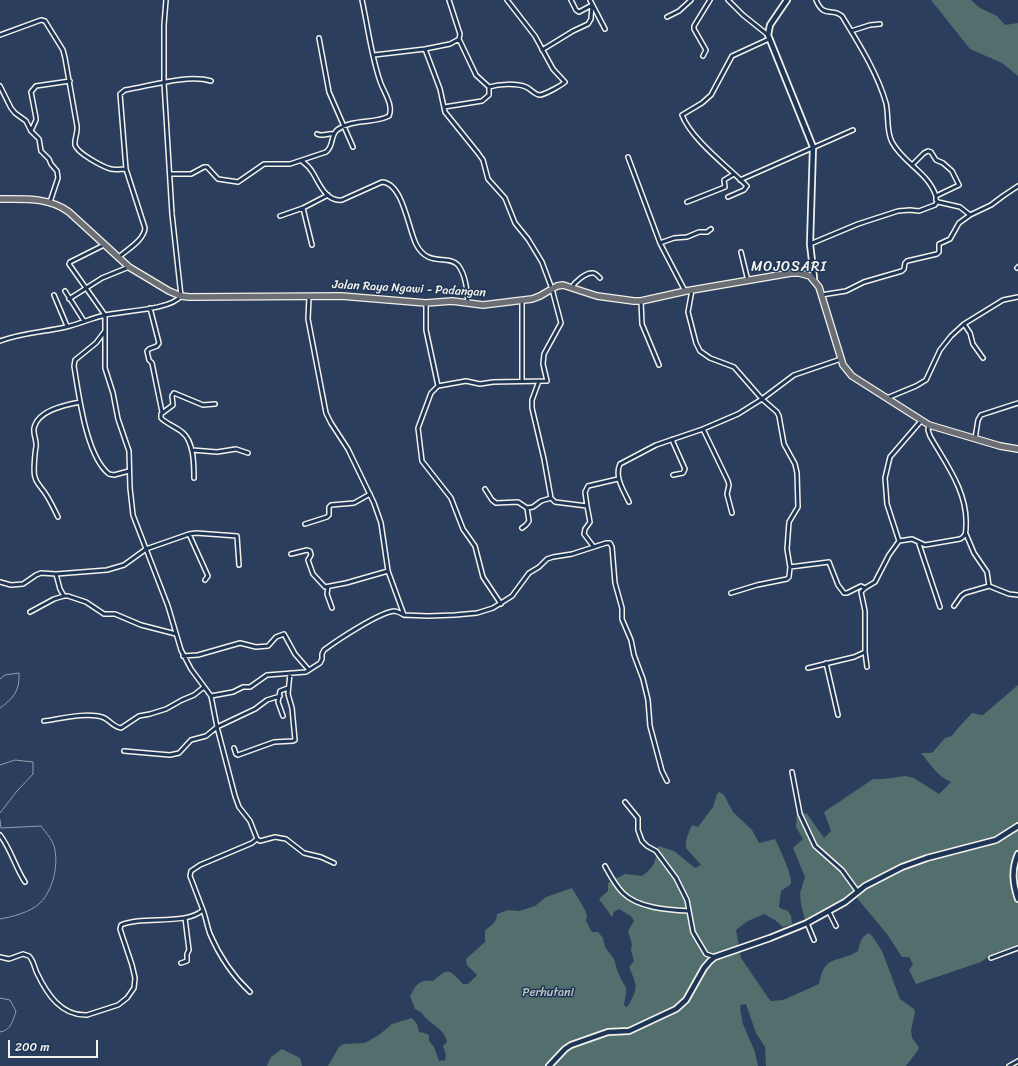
<!DOCTYPE html>
<style>
body{margin:0}
#map{position:relative;width:1018px;height:1066px;overflow:hidden;background:#2c3e5d;font-family:Sriracha,sans-serif}
canvas{display:block}
.scale{position:absolute;left:8px;top:1040px;width:90px;height:18px;box-sizing:border-box;border:2px solid #f4f1e8;border-top:0;padding-left:5px;font-size:12px;line-height:14px;white-space:nowrap;color:#f4f1e8;-webkit-text-stroke:3px #1d3557;paint-order:stroke}
</style>
<div id="map">
<canvas width="1018" height="1066"></canvas>
<div class="scale">200 m</div>
</div>
<script>
const ctx = document.querySelector('canvas').getContext('2d');
ctx.lineJoin = 'round';
function fill(path, color) {
  ctx.fillStyle = color;
  ctx.fill(path, 'evenodd');
}
function strokePath(path, color, width, dash) {
  ctx.strokeStyle = color;
  ctx.lineWidth = width;
  ctx.lineCap = dash ? 'butt' : 'round';
  ctx.setLineDash(dash || []);
  ctx.stroke(path);
}
function drawText(font, color, halo, rows, align = 'center') {
  ctx.font = font + ' Sriracha,sans-serif';
  ctx.lineWidth = 3;
  ctx.setLineDash([]);
  ctx.textBaseline = 'middle';
  ctx.strokeStyle = halo;
  ctx.fillStyle = color;
  for (const [text, x, y, turn = 0] of rows) {
    ctx.save();
    ctx.translate(x, y);
    ctx.rotate((+turn || 0) * Math.PI / 180);
    ctx.textAlign = isNaN(turn) ? turn : align;
    if (halo) ctx.strokeText(text, 0, 0);
    ctx.fillText(text, 0, 0);
    ctx.restore();
  }
}
fill(new Path2D(`
 M931,0H971L980,8L997,16L1005,25L1018,23V76L1002,63L970,49Z
 M1018,685V946L993,954L981,962L916,984L909,970L913,964L909,957H902L887,934L857,898L852,894L833,906L805,920L801,904L800,893L805,877L793,848L803,839L796,827L797,811L807,814L824,838L831,831L824,812L873,779H884L905,776L914,778L939,794L951,782C937,776 931,765 921,753H930L933,752L945,738L952,736C958,727 965,721 972,713L981,715H983Z
 M719,792L724,795L733,812L752,830L759,843L775,839C779,847 793,877 791,884L781,891L779,906L780,908L788,911L791,916L792,924L783,927L775,920L764,914L748,921L736,930L741,958L769,999L771,1001L783,1000L819,984C825,953 837,964 858,951C860,942 861,937 869,933L873,937L882,951L900,999L914,1009L915,1012L911,1030L912,1038L919,1047L918,1050L906,1066H766L765,1047L756,1033L746,1004L741,1005L740,1008L743,1024L755,1052L758,1066H328L339,1047L344,1044L365,1043L379,1035L392,1024L412,1018L417,1024L419,1032L424,1033L429,1035V1041L434,1047L439,1061L445,1060L446,1055L443,1046L447,1042C445,1031 435,1026 428,1020C422,1015 424,1013 415,1009L410,996C417,984 418,980 433,981C450,967 448,969 463,984H468L477,975L467,965L466,959L485,942V930C491,926 497,922 497,914L508,910L519,911L535,906L546,897L572,888L585,910L587,916L586,921L592,932H598L603,938L605,947L614,959L618,973L626,988V993L624,1005L626,1007L628,1006C639,987 637,986 629,967L634,961L631,950L632,944L628,931L634,921L631,916L619,909L614,912L612,917L599,899L608,891V883L625,874L642,876C656,866 655,861 658,846L674,851L695,868L701,865L686,848C685,840 689,832 692,825L698,827L713,807L717,794Z
 M282,1049L300,1058L302,1066H267L271,1057Z`), '#526f6e');
strokePath(new Path2D(`
 M0,679L5,675L19,673C20,690 14,698 0,708
 M0,765L15,760L33,762V774L17,791L0,813
 M0,820L1,828L41,826C46,833 54,841 55,850C58,867 53,890 40,903C31,912 12,917 0,919
 M0,998L10,1000L16,1011C13,1020 11,1031 0,1032`), '#89a2af', 1);
const street = new Path2D(`
 M571,0L576,10L579,12L592,5
 M590,0L605,29
 M728,0L743,15L768,35
 M816,0C824,19 832,7 842,16C859,44 877,72 886,103C889,116 886,131 892,142C903,163 928,172 936,196
 M667,17L679,11L691,0
 M851,31L870,25L880,24
 M0,35L41,20L45,21L63,50L65,58L77,126C78,133 74,139 75,145C77,153 103,167 111,169C116,170 121,169 126,169
 M319,38L329,92L353,147
 M425,49L440,89L445,112L478,153L483,160L488,179L505,198L515,223L528,239L542,262L552,289L561,323L544,354L543,364L547,381L493,382L480,384L466,381L438,386L426,330V303
 M542,50L573,31L588,24L591,19L592,5
 M374,55L425,49L450,44L459,39L460,34L449,0
 M703,56L706,50L694,29V26L710,0
 M0,86L11,108L15,113L26,121L31,131L39,139L41,151L49,159L51,164L57,171L58,178L50,202
 M489,87C499,84 516,83 526,87C531,89 535,95 540,95C546,94 562,85 565,82L553,69L535,36L507,0
 M444,107L482,101L489,95V87L476,75L459,39
 M31,131L36,120V118L31,92L36,86L70,81
 M317,134C323,137 327,133 333,134
 M628,157L660,243L685,291
 M302,161C306,164 310,168 313,173C319,183 326,202 342,200L382,182C403,183 408,228 416,244C428,268 448,254 458,265C466,275 467,291 468,303
 M913,164L924,153L928,151L931,152L936,160L943,163L952,171L959,185L936,196V200L938,202L960,207L970,215
 M170,174H191L204,167H207L218,179L238,182L264,164H290L326,152C334,146 330,136 337,130C353,118 375,124 389,116C394,105 383,91 380,81C371,55 368,27 362,0
 M740,180L853,130
 M728,197L744,190L747,186C728,167 691,139 682,115L702,103L711,95L732,56L769,39
 M687,202L725,187L724,180L734,174
 M303,208L312,245
 M280,216L303,208L328,195
 M660,243L674,238L687,237L699,232H707L711,229
 M810,244L858,224L898,211L910,210L919,211L935,205L937,202
 M104,245L70,262L69,264L105,315V368L113,393L118,419L129,451L130,488L133,515L168,606L181,650L191,669L211,696L217,727L235,796L239,807L250,821L257,839L260,841L275,837L286,839L304,853L321,857L334,863
 M741,252L748,281
 M119,257C128,249 144,240 145,228L126,169L120,94L125,90C150,86 187,74 211,81
 M1017,268L1018,267
 M572,287C575,282 585,273 592,273C595,272 598,276 600,278
 M692,290L688,312L696,343L700,351L710,358L734,367L762,399L777,412L779,416L784,444L795,464L797,473L798,507L789,522L787,549L790,567L829,562L838,585L844,593H847L861,586L865,588
 M65,291L84,321
 M54,295L67,326
 M821,295L846,291L864,282L902,271L904,269L905,263L907,261L937,254L939,252V244L950,239L959,223L970,215L991,205L1003,196L1018,186
 M309,297L308,319L326,413L331,423L348,449L374,503L381,523L388,571L404,615L428,616L455,615L477,613L493,608L512,596L529,573L539,567L547,559L553,557L572,554L606,543H610L612,547L615,583L622,608V619L631,640L634,655L643,679L648,700L650,726L662,771L667,781
 M69,299L102,278L129,267
 M522,301V381
 M641,301L642,324L659,365
 M150,308L159,343L157,346L149,349L147,351L149,360L152,363L162,412
 M964,324L970,333L973,344L983,358
 M105,331L96,343L75,360L74,366C79,395 86,456 109,474L114,475L129,471
 M0,341C21,333 44,332 66,327C79,324 92,318 105,315C122,311 171,310 181,296L172,214L164,83V25L166,0
 M539,381L532,400V408L544,459L551,498L555,502L587,506L590,522L585,529L584,534L593,546
 M438,386L431,393L418,428L422,461L451,498L463,529L475,546L483,577L501,604
 M887,398L916,386L926,380L940,350L951,336L964,324L1003,300L1018,297
 M703,429L728,481L729,485L727,494L732,513
 M975,439L978,420L981,415L1018,403
 M192,450L217,452L236,449L248,453
 M673,475L683,473L685,469L673,442V439
 M194,478C194,465 194,441 182,432C176,427 167,424 161,418V414L173,405L172,396L174,393L203,405L215,404
 M485,489L492,500L496,503L518,502L527,508L533,507L541,501L551,498
 M629,502C624,491 614,477 620,464L656,445L703,429L738,414L762,399L794,375L841,359
 M587,506L585,492L588,486L618,479
 M58,517C54,509 50,500 45,493C42,488 36,483 35,477C33,473 35,452 36,447C37,440 33,435 34,428C38,410 65,405 80,402
 M305,524L327,517L329,515V507L331,505L354,503L370,494
 M522,528L526,525L529,521L527,508
 M189,534L208,576L205,580
 M966,534L974,553L987,572L989,586
 M899,541L887,504L885,478L890,457L921,421
 M919,544L940,607
 M291,554L307,550L310,551L311,555L308,560L313,574L325,587L346,583L388,571
 M56,574L60,589L64,596
 M0,582L11,585L23,584L36,575L41,573L56,574L107,570L124,565L146,549L189,534L196,533L237,536L239,565
 M328,587L327,594L332,608
 M731,593L757,585L787,579L789,577L790,567
 M954,606L961,596L965,593L989,586L1009,594L1018,595
 M30,612L54,599L64,596H68L86,602L104,614H115L141,625L176,634
 M865,652L867,667
 M183,656L198,655L240,643L256,647L268,646L276,637L284,634L295,654L309,670
 M826,663L838,715
 M808,668L854,657L865,652V611L861,592L865,588L875,582L889,555L899,541L912,539L925,545L960,539C966,536 966,532 966,526C968,492 946,464 930,436L928,430L929,425
 M211,696L233,692L243,687H250L267,675L306,672L320,663L322,659V654L324,650C336,641 381,611 395,611C398,612 401,613 404,615
 M283,716L278,702L280,691L288,688
 M44,721C59,719 87,712 102,717C109,719 113,727 121,728L139,716L150,714L166,709L182,700L194,695L204,687
 M234,748L236,754L238,755L274,742L293,741L295,740L292,708L288,694L290,673
 M124,751L170,755L179,753L191,740L206,736L217,727L255,709L267,700L280,696
 M792,772L800,814L815,846L842,870L858,892
 M625,802L638,818V830L642,841L647,846L656,851L676,878L687,900L693,932L706,954L715,957
 M0,835C11,849 15,867 25,882
 M605,866C610,875 615,885 623,893C638,908 668,910 689,911
 M203,910C206,918 207,926 210,934C219,955 233,976 250,992
 M829,912L836,926
 M807,923L814,940
 M0,957L9,959L23,954L29,956C34,961 34,967 37,973C47,994 61,1016 87,1015L118,1005L127,998L134,988L135,978L132,965L120,929L121,925C143,915 185,926 203,910L190,876L191,871L200,865L252,843L257,839
 M991,958L1018,948
 M181,963L187,961V954L189,950L185,918
 M1009,1066L1018,1061`);
const secondary = new Path2D(`
 M787,0L770,25L768,35L813,147L810,244L814,278
 M1018,854C1011,870 1013,884 1018,899
 M549,1066L565,1049L571,1045L608,1032L629,1031L676,1009L686,1000L704,968L710,961L715,957L770,938L807,923L845,902L865,886L902,867L927,858L996,840L1018,826`);
const highway = new Path2D(`
 M0,199C24,199 49,197 69,212L129,267L169,291L181,296L189,297L341,296L426,303L452,301L483,305L532,299L540,296L557,286L563,285L597,296L634,301H641L686,291L791,273H799L810,276L819,287L843,365L852,376L929,425L1000,446L1018,449`);
strokePath(street, '#f4f1e8', 6);
strokePath(secondary, '#f4f1e8', 8);
strokePath(highway, '#f4f1e8', 8);
strokePath(street, '#1d3557', 3);
strokePath(secondary, '#1d3557', 4.5);
strokePath(highway, '#6b6f75', 5.5);
drawText('12px', '#f4f1e8', '#1d3557', [
 ["Jalan Raya Ngawi - Padangan",409,289,3]
]);
drawText('12px', '#bbc4bd', '#1d3557', [
 ["Perhutani",548,993]
]);
ctx.letterSpacing = '1px';
drawText('14px', '#f4f1e8', '#1d3557', [
 ["MOJOSARI",789,267]
]);
ctx.letterSpacing = '0px';
</script>
